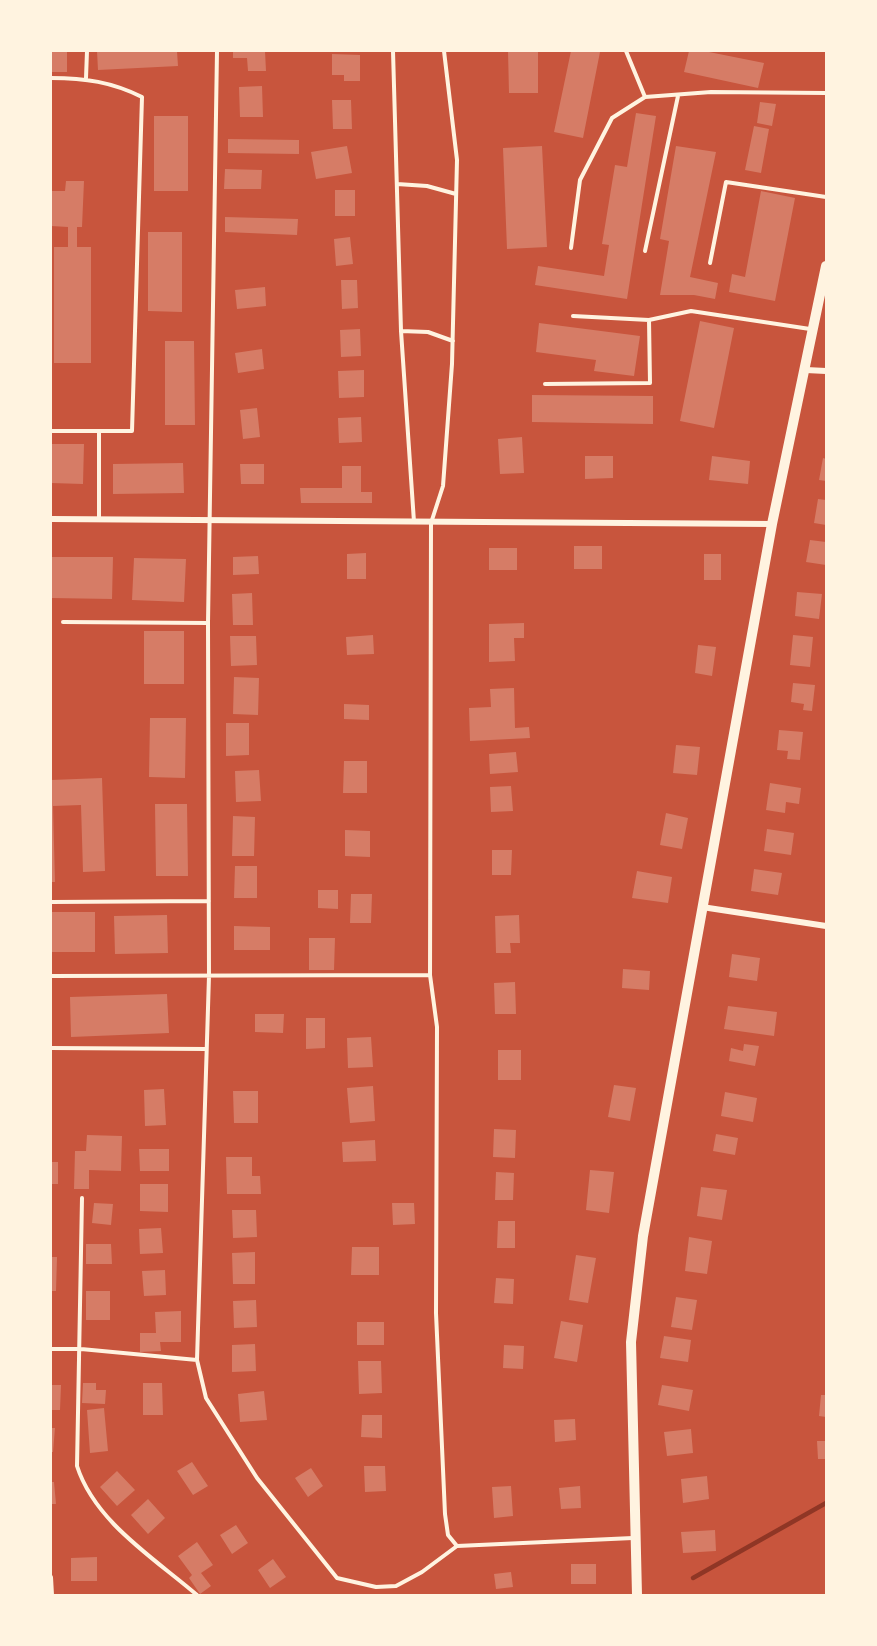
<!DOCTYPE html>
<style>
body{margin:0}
#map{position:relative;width:877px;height:1646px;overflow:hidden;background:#c8553d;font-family:"Noto Sans",sans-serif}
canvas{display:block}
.frame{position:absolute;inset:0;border:52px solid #fff3e0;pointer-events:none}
</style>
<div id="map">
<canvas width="877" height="1646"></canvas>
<div class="frame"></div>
</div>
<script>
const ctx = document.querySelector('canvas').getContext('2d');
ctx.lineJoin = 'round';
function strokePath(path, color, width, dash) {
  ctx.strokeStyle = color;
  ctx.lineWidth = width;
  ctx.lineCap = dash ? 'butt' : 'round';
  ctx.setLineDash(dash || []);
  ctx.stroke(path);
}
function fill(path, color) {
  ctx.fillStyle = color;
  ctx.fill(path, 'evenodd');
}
strokePath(new Path2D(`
 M693,1578L826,1503`), '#8f3625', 4.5);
fill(new Path2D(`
 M51,51H67V72H51Z
 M97,51H177L178,66L98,70Z
 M233,51H265L266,71H248L247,58H233Z
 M508,51H538V93H509Z
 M571,51L600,52L583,138L554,132Z
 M689,51H704L764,63L758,88L684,72Z
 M332,54L360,55V81H344V75H332Z
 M262,86L263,117H240L239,87Z
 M332,100H351L352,129H333Z
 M760,102L776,104L772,126L757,123Z
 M636,113L656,116L627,299L535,285L538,266L604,276L609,245L602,244L615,165L627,167Z
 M154,116H188V191H154Z
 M754,126L769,129L761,173L745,170Z
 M228,139L299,140V154L228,153Z
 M347,146L352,173L316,179L311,152Z
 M542,146L547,247L507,249L503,148Z
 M676,146L716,152L690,277L718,283L715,299L694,295H660L669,241L660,239Z
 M225,169L262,170L261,189H224Z
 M66,181H84L82,227H77V247H91V363H54V247H68V227L51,226V191H65Z
 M335,190H355V216H335Z
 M761,191L795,198L775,301L729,292L732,274L745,277Z
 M225,217L298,219L297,235L225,232Z
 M148,232H182V312L148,311Z
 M350,237L353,264L336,266L334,239Z
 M341,280H357L358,308L342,309Z
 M265,287L266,306L237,309L235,290Z
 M700,321L734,328L714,428L680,421Z
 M539,323L640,336L634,376L594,371L596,360L536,352Z
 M360,329L361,356L341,357L340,330Z
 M165,341H194L195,425H165Z
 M262,349L264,369L238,373L235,353Z
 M364,370V397L339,398L338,371Z
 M532,395L653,396V424L532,422Z
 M257,408L260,437L243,439L240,410Z
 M361,417L362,442L339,443L338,418Z
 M522,437L524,473L500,474L498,439Z
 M51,444H84L83,484L51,483Z
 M585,456H613V478L585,479Z
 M712,456L750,461L748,484L709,480Z
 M823,458L826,459V481L819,480Z
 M183,463L184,493L113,494V464Z
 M240,464H264V484H241Z
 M342,466H361V492H372V503H301L300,488H342Z
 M818,499L826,500V525L814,523Z
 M810,540L826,542V565L806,562Z
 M574,546H602V569H574Z
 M489,548H517V570H489Z
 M366,553V579H347V554Z
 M704,554H721V580H704Z
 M258,556L259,574L233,575V557Z
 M51,557H113L112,599L51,598Z
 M134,558L186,559L184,602L132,600Z
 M797,592L822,594L819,619L795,616Z
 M252,593L253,625H233L232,594Z
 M524,623V638H514L515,661L489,662V624Z
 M144,631H184V684H144Z
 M373,635L374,654L347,655L346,637Z
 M793,635L813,637L810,667L790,665Z
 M230,636H256L257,665L231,666Z
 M698,645L716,647L712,676L695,673Z
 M234,677L259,678L258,715L233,714Z
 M793,683L815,685L812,711L803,710L804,704L791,702Z
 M514,688L515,728L529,727L530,738L470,741L469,708L491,707L490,689Z
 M344,704L369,705V720L344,719Z
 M150,718H186L185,778L149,777Z
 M226,723H249V755L226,756Z
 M779,730L803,732L800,760L787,759L788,751L777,750Z
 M676,745L700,747L697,775L673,773Z
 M516,752L518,772L490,774L489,754Z
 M344,761H367V793H343Z
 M259,770L261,801L236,802L235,771Z
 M102,778L105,871L83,872L81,805L53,806L55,882H51V780Z
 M770,783L801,788L799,804L786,802L785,813L766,810Z
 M511,786L513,811L491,812L490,787Z
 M155,804H187L188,876H156Z
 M666,813L688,818L682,849L660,845Z
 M233,816L255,817L254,856H232Z
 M767,829L794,833L791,855L764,851Z
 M345,830L370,831V857L345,856Z
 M492,850H512L511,875H492Z
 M235,866H257V898H234Z
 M754,869L782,873L778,895L751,891Z
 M637,871L672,877L668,903L632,898Z
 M318,890H338V909L318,908Z
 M351,894H372L371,923H350Z
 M51,912H95V952H51Z
 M167,915L168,953L115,954L114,916Z
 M519,915L520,943H510L511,953H496L495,916Z
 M234,926L270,927V950H234Z
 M309,938H335L334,970H309Z
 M732,954L760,958L757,981L729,977Z
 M623,969L650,971L649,990L622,988Z
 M515,982L516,1014H495L494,983Z
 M167,994L169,1033L71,1037L70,997Z
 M728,1006L777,1012L774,1036L724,1029Z
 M255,1014H284L283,1033L255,1032Z
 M306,1018H325V1048L306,1049Z
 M371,1037L373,1067L348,1068L347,1038Z
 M744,1044L759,1046L755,1066L729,1061L731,1048L743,1051Z
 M498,1050H521V1080H498Z
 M614,1085L636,1088L630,1121L608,1117Z
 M373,1086L375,1121L350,1123L347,1088Z
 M164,1089L166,1125L145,1126L144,1090Z
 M233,1091H258V1123H234Z
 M725,1092L757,1098L753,1122L721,1116Z
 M494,1129L516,1130L515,1158L493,1157Z
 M716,1134L738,1138L735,1155L713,1151Z
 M87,1135L122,1136L121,1171L89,1170V1189H74L75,1151H86Z
 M375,1140L376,1161L343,1162L342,1142Z
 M139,1149H169V1171H140Z
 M226,1157H252V1176H260L261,1194H227Z
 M51,1162H58V1184H51Z
 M590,1170L614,1172L609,1213L586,1210Z
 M496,1172L514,1173L513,1200H495Z
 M140,1184H168V1212L140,1211Z
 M701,1187L727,1190L722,1220L697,1216Z
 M94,1203L113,1204L111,1225L92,1223Z
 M392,1203H414L415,1224L393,1225Z
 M232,1210H256L257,1237L233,1238Z
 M498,1221H515V1248H497Z
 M161,1228L163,1253L140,1254L139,1229Z
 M689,1237L712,1241L707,1274L685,1271Z
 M86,1244H111L112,1264H86Z
 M352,1247H379V1275H351Z
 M255,1252V1284H233L232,1253Z
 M576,1255L596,1258L588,1303L569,1300Z
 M51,1257H57L56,1291H51Z
 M165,1270L166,1295L144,1296L142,1271Z
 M496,1278L514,1279L513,1304L494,1303Z
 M86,1291H110V1320H86Z
 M676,1297L697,1300L692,1330L671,1327Z
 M256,1300L257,1327L234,1328L233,1301Z
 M181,1311V1342H160L161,1351L140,1352V1333H156L155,1312Z
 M561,1321L583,1325L577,1362L554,1358Z
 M357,1322H384V1345H357Z
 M664,1336L691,1340L688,1362L660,1358Z
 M255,1344L256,1371L232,1372V1345Z
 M504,1345L524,1346L523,1369L503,1368Z
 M358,1361H381L382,1393L359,1394Z
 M83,1383H96V1390H106L105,1404L82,1403Z
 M143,1383H162L163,1415H143Z
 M51,1385H61L60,1410H51Z
 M662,1385L693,1390L689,1411L658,1405Z
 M264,1391L267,1420L240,1422L238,1394Z
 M821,1395H826V1417L819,1416Z
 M104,1408L108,1451L90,1453L87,1410Z
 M362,1415H382V1438L361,1437Z
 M575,1419L576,1440L555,1442L554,1420Z
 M51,1428H55L53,1452H51Z
 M691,1429L693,1453L667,1456L664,1432Z
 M817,1441H826V1459H818Z
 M192,1462L208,1486L193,1495L177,1471Z
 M364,1466H385L386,1491L365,1492Z
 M311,1468L323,1486L308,1497L295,1478Z
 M117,1471L135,1490L117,1506L100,1487Z
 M707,1476L709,1499L683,1503L681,1479Z
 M51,1482H54L56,1504H51Z
 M511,1486L513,1516L494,1518L492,1487Z
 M580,1486L581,1508L561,1509L559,1488Z
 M148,1499L165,1518L148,1534L131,1515Z
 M236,1525L248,1543L232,1554L220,1535Z
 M715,1530L716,1551L683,1553L681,1532Z
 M197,1542L213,1565L201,1573L211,1586L200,1594L189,1578L192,1575L178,1556Z
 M97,1557V1581H71V1558Z
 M273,1559L286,1577L270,1588L258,1570Z
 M571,1564H596V1584H571Z
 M511,1572L513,1587L496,1589L494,1574Z`), '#d67c66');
strokePath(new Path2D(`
 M217,51L208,623L209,976L197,1360L206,1398L257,1478L337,1578L376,1587L396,1586L422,1572L457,1546L633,1538
 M393,51L401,331L414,522
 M444,51L457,160L452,364L443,486L431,523L430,975L437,1027L436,1313L445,1514L448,1535L457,1546
 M626,51L645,97L711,92L826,93
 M51,78C85,78 112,82 142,97L132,431H51
 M86,78L87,51
 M397,184L427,186L456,194
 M571,248L580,180L612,118L645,97
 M645,251L678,96
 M710,263L726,182L826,197
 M573,316L649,320L691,311L810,329
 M401,331L428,332L453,341
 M545,384L650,383L649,320
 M99,520V431
 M63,622L208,623
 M51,902L209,901
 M51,976L430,975
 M51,1048L206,1049
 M82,1198L77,1466C95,1522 154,1558 197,1595
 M51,1349H81L197,1360
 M51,1577L52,1595`), '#fff3e0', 4);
strokePath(new Path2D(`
 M806,370L826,371
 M51,519L772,524
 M702,907L826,926`), '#fff3e0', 6);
strokePath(new Path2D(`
 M637,1595L631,1342L643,1236L772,524L826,266`), '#fff3e0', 10);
</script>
